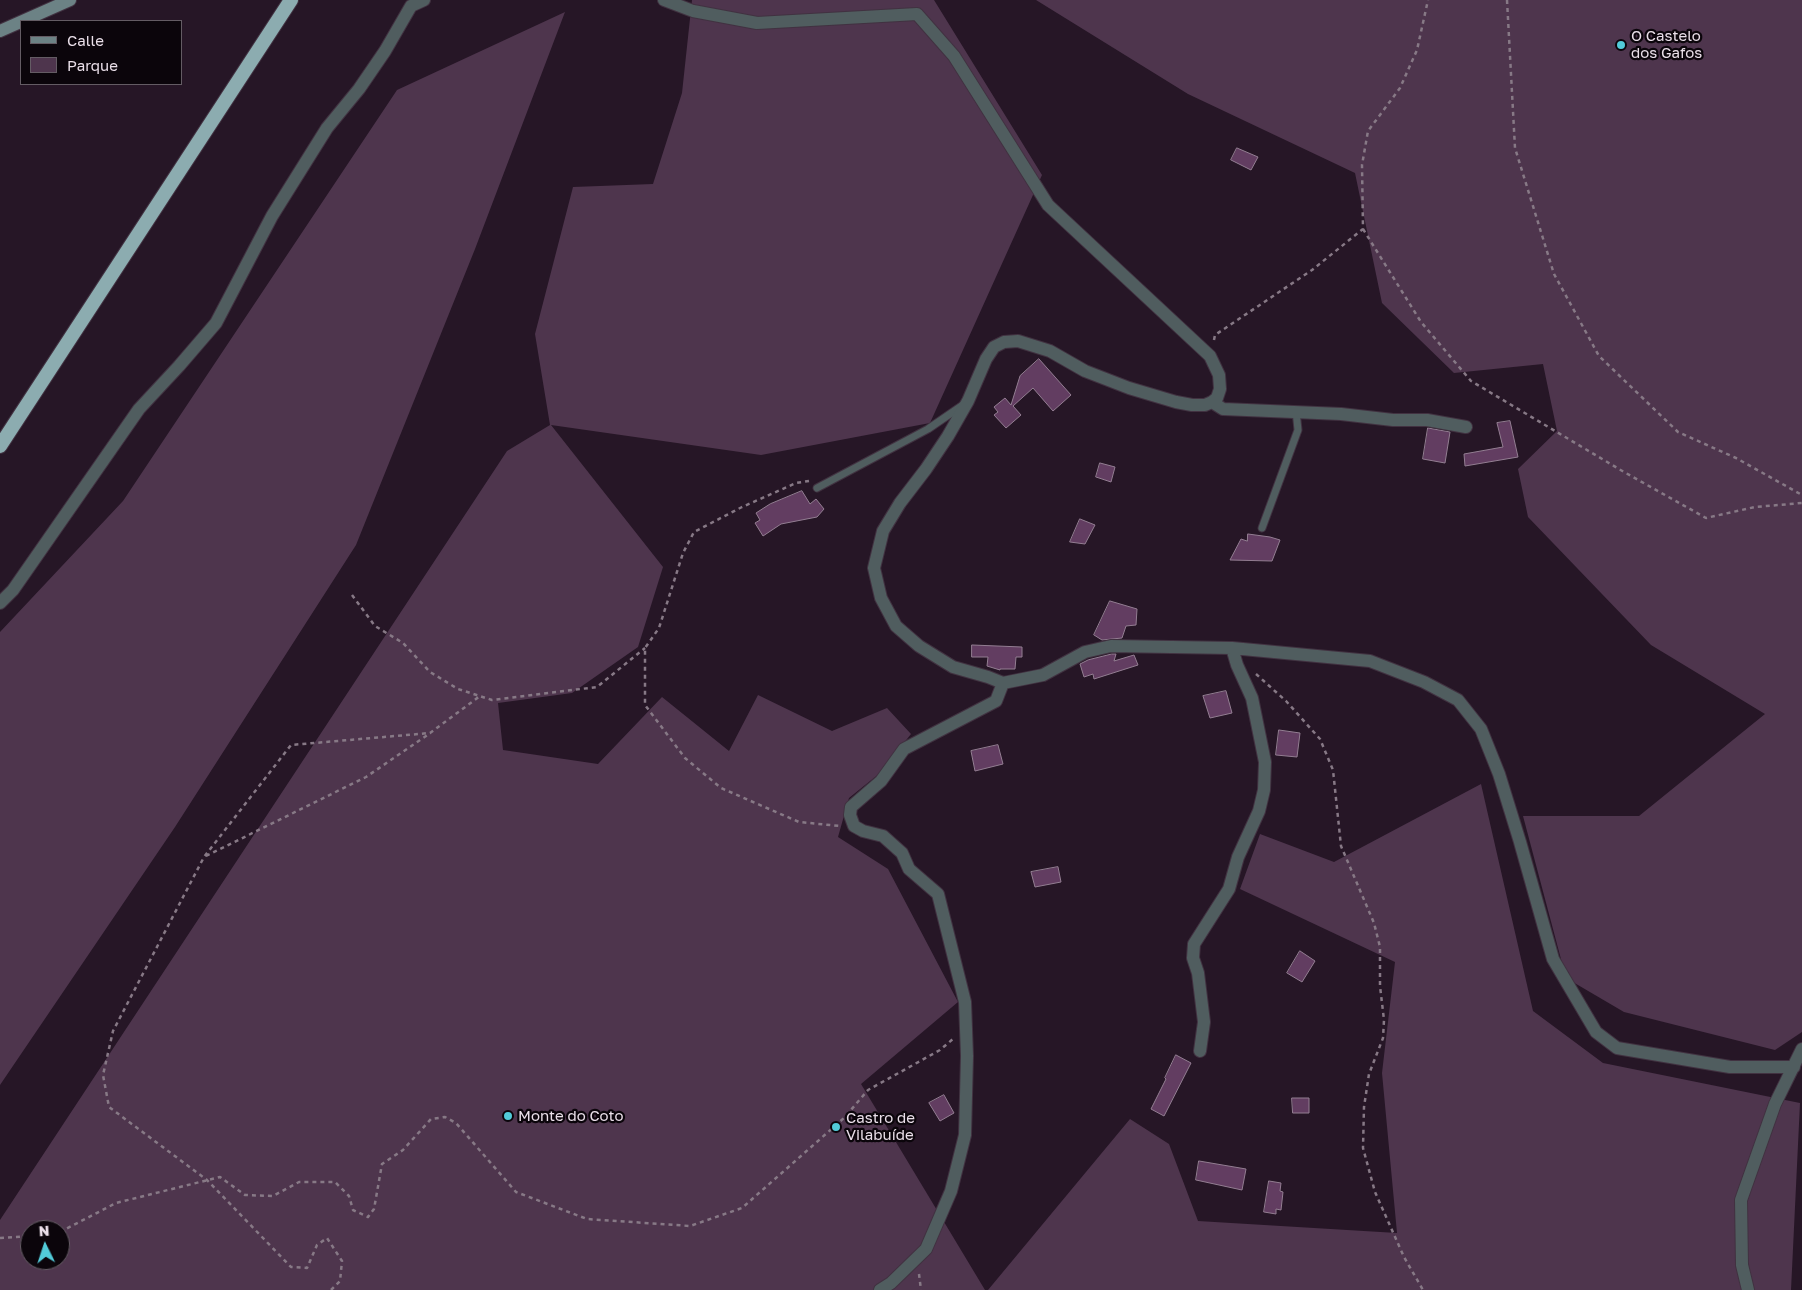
<!DOCTYPE html>
<meta charset="utf-8">
<style>
body{margin:0}
#map{position:relative;width:1802px;height:1290px;overflow:hidden;background:#261626;font-family:"Golos Text",sans-serif}
canvas{display:block}
.legend{position:absolute;left:20px;top:20px;width:162px;height:65px;box-sizing:border-box;background:#0b050b;border:1px solid #645c64;margin:0;padding:6px 9px;list-style:none;font-size:15px;color:#eadfe9}
.legend li{display:flex;align-items:center;gap:10px;height:25px}
.legend b{width:25px;border:1px solid #645c64}
.north{position:absolute;left:20px;top:1220px;width:50px;height:50px;box-sizing:border-box;background:#0b050b;border:1px solid #645c64;border-radius:50%;rotate:356deg;font-size:14px;font-weight:700;line-height:20px;text-align:center;color:#eadfe9}
.north::after{content:'';display:block;margin:auto;width:18px;height:22px;background:#52cbd9;clip-path:polygon(50% 0,100% 100%,50% 72%,0 100%)}
</style>
<div id="map">
<canvas width="1802" height="1290"></canvas>
<ul class="legend">
<li><b style="height:6px;background:#6c8285"></b>Calle</li>
<li><b style="height:14px;background:#4e354d"></b>Parque</li>
</ul>
<div class="north">N</div>
</div>
<script>
const ctx = document.querySelector('canvas').getContext('2d');
ctx.lineJoin = 'round';
function fill(path, color) {
  ctx.fillStyle = color;
  ctx.fill(path, 'evenodd');
}
function strokePath(path, color, width, dash) {
  ctx.strokeStyle = color;
  ctx.lineWidth = width;
  ctx.lineCap = dash ? 'butt' : 'round';
  ctx.setLineDash(dash || []);
  ctx.stroke(path);
}
function drawText(font, color, halo, rows, align = 'center') {
  ctx.font = font + ' "Golos Text",sans-serif';
  ctx.lineWidth = 4.5;
  ctx.setLineDash([]);
  ctx.textBaseline = 'middle';
  ctx.strokeStyle = halo;
  ctx.fillStyle = color;
  for (const [text, x, y, turn = 0] of rows) {
    ctx.save();
    ctx.translate(x, y);
    ctx.rotate((+turn || 0) * Math.PI / 180);
    ctx.textAlign = isNaN(turn) ? turn : align;
    if (halo) ctx.strokeText(text, 0, 0);
    ctx.fillText(text, 0, 0);
    ctx.restore();
  }
}
fill(new Path2D(`
 M692,0H934L1042,175L930,423L761,455L551,425L663,567L638,647L572,693L498,703L503,750L598,764L662,697L729,751L758,695L832,731L887,708L911,734L880,773L849,798L838,837L888,869L958,1002L861,1084L985,1290H0V1220L507,451L550,425L535,334L573,187L653,184L682,93ZM30,1230H60V1260H30Z
 M1036,0H1802V1032L1775,1050L1624,1012L1566,978L1523,816H1639L1765,714L1651,645L1528,517L1518,469L1557,431L1543,364L1454,373L1382,303L1355,173L1188,94Z
 M565,12L475,249L356,545L175,827L0,1085V632L123,501L397,90Z
 M1481,784L1533,1011L1603,1063L1800,1103L1791,1290H988L1130,1119L1169,1144L1198,1221L1397,1233L1382,1073L1395,962L1240,889L1260,834L1334,862Z`), '#4e354d');
const building = new Path2D(`
 M1237,148L1258,157L1251,170L1231,160Z
 M1039,359L1071,395L1053,411L1033,388L1013,406L1021,415L1006,428L994,415L998,412L994,407L1005,398L1011,405L1020,376Z
 M1510,421L1518,457L1465,466L1464,454L1503,447L1497,423Z
 M1428,428L1450,432L1445,463L1423,459Z
 M1100,463L1115,467L1111,482L1096,477Z
 M802,491L810,504L816,499L824,509L817,517L781,524L763,536L755,523L760,520L756,513L770,504Z
 M1080,519L1095,525L1085,544L1070,542Z
 M1248,534L1270,537L1280,540L1272,561L1230,560L1241,539L1247,541Z
 M1110,601L1137,609L1136,625L1126,626L1122,638L1102,640L1094,635Z
 M972,645L1022,647V657H1016L1015,669H1000V670L987,666L988,657H972Z
 M1112,654H1116L1114,661L1134,655L1138,665L1094,679L1093,674L1084,677L1080,664L1088,660Z
 M1226,691L1232,713L1210,718L1203,696Z
 M1279,730L1300,733L1297,757L1276,755Z
 M998,745L1003,764L975,771L971,751Z
 M1058,867L1061,882L1035,887L1031,872Z
 M1300,951L1315,961L1302,982L1287,973Z
 M1176,1055L1191,1063L1164,1116L1151,1109L1166,1079L1165,1078Z
 M944,1095L954,1113L940,1121L929,1103Z
 M1292,1098H1309V1113H1293Z
 M1199,1161L1246,1169L1242,1190L1196,1180Z
 M1269,1181L1281,1183L1280,1191L1283,1192L1281,1210L1276,1209V1214L1264,1212Z`);
fill(building, '#623d61');
strokePath(building, '#937e92', 1);
const service = new Path2D(`
 M817,488L928,429L963,405
 M1262,528L1298,430L1296,411`);
const minor = new Path2D(`
 M664,0L693,11L757,23L917,14L954,56L1048,205L1210,356L1219,375L1220,389L1217,398L1212,402L1205,405H1192L1176,402L1129,388L1085,371L1050,351L1018,341L1004,342L994,347L986,359L968,401L948,436L926,469L900,503L883,531L874,568L881,598L896,626L919,646L953,667L988,677L1003,683L1043,675L1085,652L1111,646L1232,648L1370,661L1424,682L1458,700L1481,729L1499,774L1520,842L1553,959L1596,1032L1617,1048L1730,1067H1794
 M1212,402L1223,409L1341,414L1393,420H1427L1466,427
 M0,603L13,590L139,409L179,366L216,323L272,216L327,128L359,89L385,51L411,6L424,0
 M1200,1051L1204,1022L1198,973L1193,958L1194,944L1229,889L1238,857L1259,811L1264,790L1265,762L1252,698L1237,665L1232,648
 M880,1290L891,1283L926,1249L951,1191L965,1135L967,1056L965,1002L938,894L909,869L902,853L883,836L863,831L854,826L850,815L851,807L881,781L904,749L996,701L1003,683
 M1748,1290L1742,1265L1741,1200L1775,1104L1802,1049`);
const secondary = new Path2D(`
 M0,31L70,0`);
const trunk = new Path2D(`
 M0,446L291,0`);
strokePath(service, '#413241', 9);
strokePath(minor, '#413241', 14);
strokePath(secondary, '#413241', 14);
strokePath(trunk, '#413241', 16);
strokePath(new Path2D(`
 M1507,0L1515,148L1554,274L1599,356L1678,432L1736,458L1802,495
 M1363,229L1421,322L1471,381L1624,472L1706,518L1755,507L1802,503
 M1214,340L1215,335L1312,270L1363,229L1362,165L1368,131L1400,88L1417,50L1428,0
 M809,481L796,483L742,507L694,532L683,553L659,628L645,648V705L685,758L721,788L799,822L840,826
 M352,595L375,626L403,643L430,672L458,689L492,700L597,687L645,648
 M1256,674L1286,701L1320,739L1333,770L1341,846L1374,923L1380,947V986L1384,1020L1383,1038L1369,1074L1364,1107L1363,1148L1375,1192L1404,1257L1423,1290
 M206,856L366,777L429,734
 M60,1232L116,1203L220,1177L245,1195L273,1196L299,1182H335L349,1196L353,1210L368,1217L374,1209L382,1164L403,1150L431,1119L445,1117L456,1123L516,1192L587,1219L690,1226L742,1208L844,1118L868,1090L940,1050L953,1039
 M0,1238L30,1236
 M919,1274L921,1290
 M331,1290L340,1281L342,1261L327,1238L317,1245L307,1268L291,1267L207,1180L109,1107L103,1075L113,1031L204,857L291,745L430,733L480,696`), '#877986', 2.5, [4, 4]);
strokePath(service, '#505d5f', 7);
strokePath(minor, '#505d5f', 12);
strokePath(secondary, '#6c8285', 12);
strokePath(trunk, '#8cacb0', 14);
for (const [x, y, r, color] of [
 [1621,45,5,"#52cbd9"],
 [508,1116,5,"#52cbd9"],
 [836,1127,5,"#52cbd9"]
]) {
  const dot = new Path2D();
  dot.arc(x, y, r, 0, 2 * Math.PI);
  ctx.fillStyle = color;
  ctx.fill(dot);
  strokePath(dot, '#0b050b', 2);
}
drawText('15px', '#eadfe9', '#0b050b', [
 ["O Castelo",1631,36],
 ["dos Gafos",1631,53],
 ["Monte do Coto",518,1116],
 ["Castro de",846,1118],
 ["Vilabuíde",846,1135]
], 'left');
</script>
